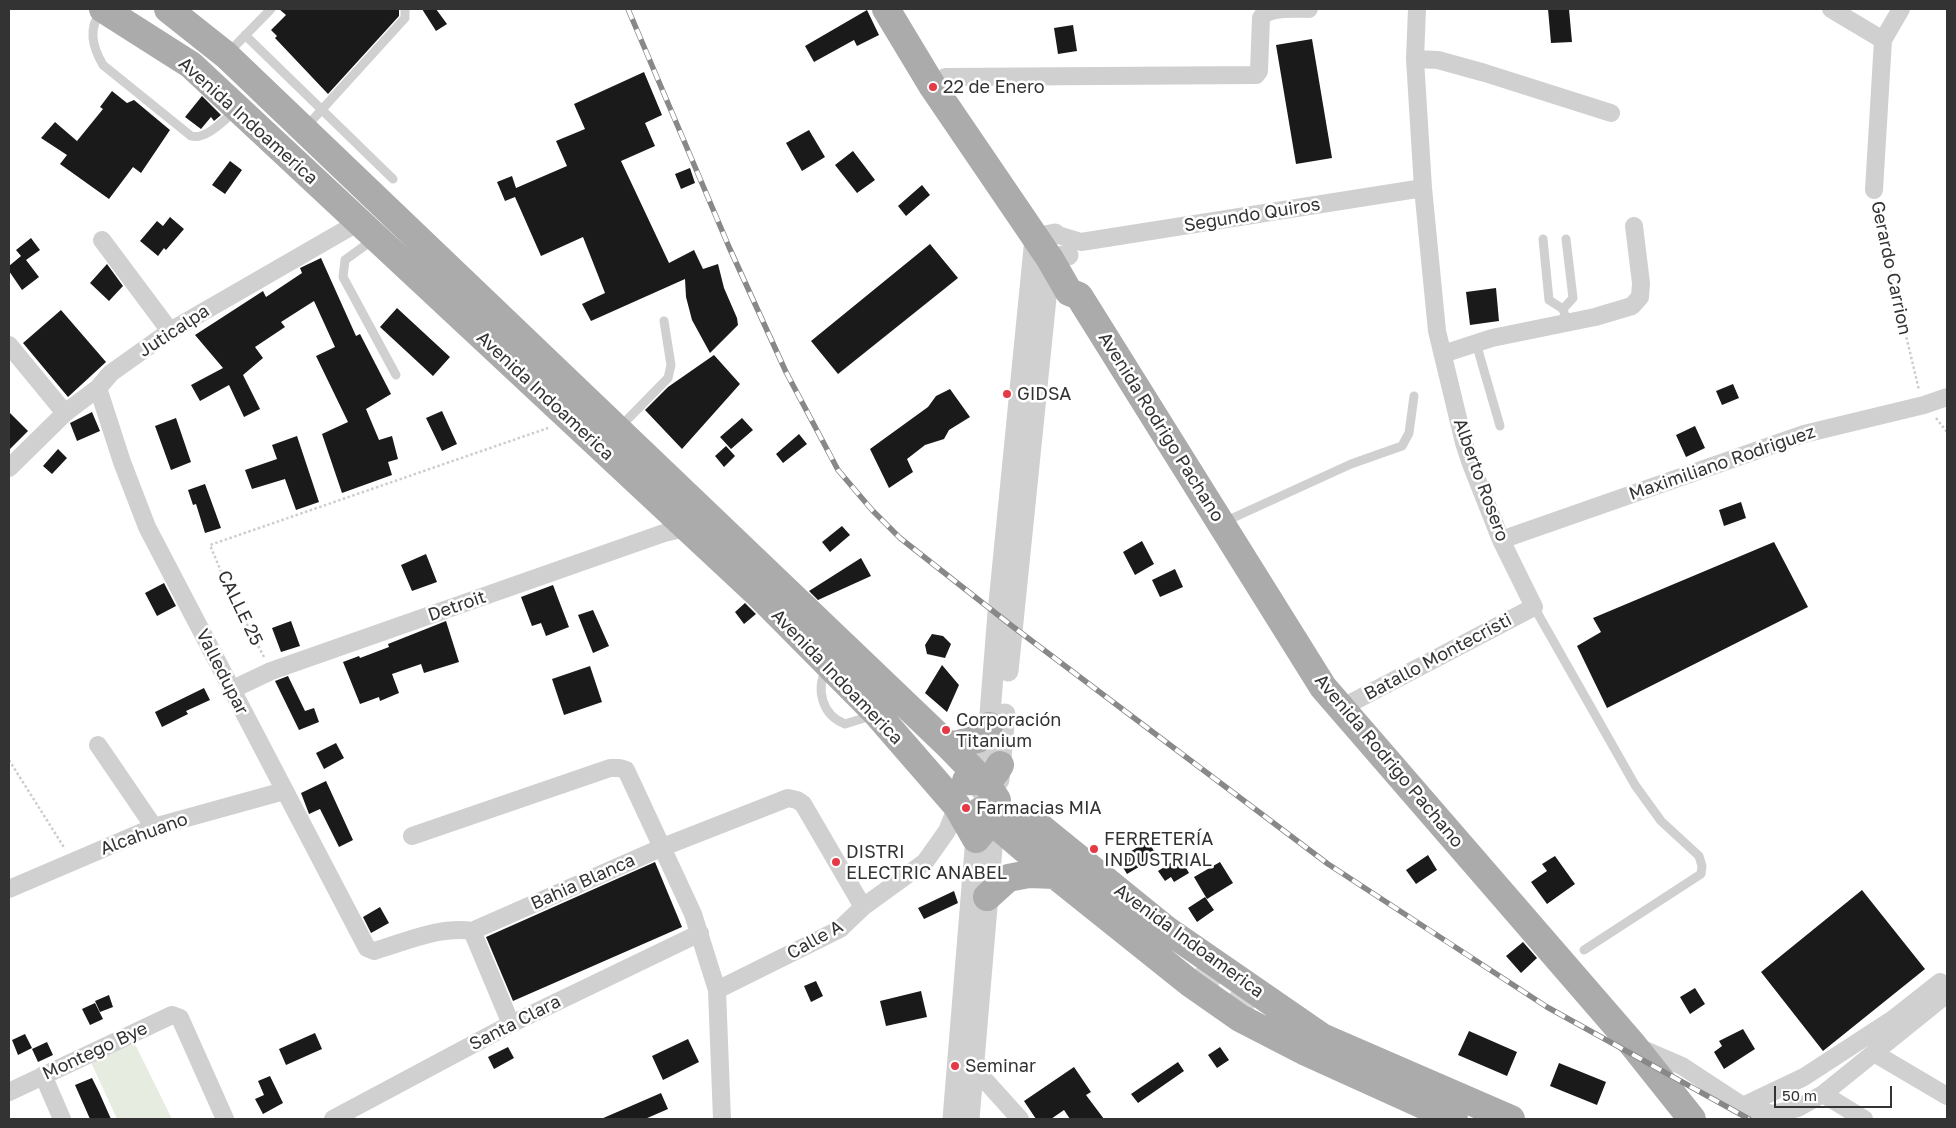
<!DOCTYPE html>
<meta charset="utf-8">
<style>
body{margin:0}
#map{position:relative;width:1956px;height:1128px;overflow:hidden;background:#fff;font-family:"Golos Text",sans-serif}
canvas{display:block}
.frame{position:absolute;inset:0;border:10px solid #333;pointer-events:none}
.scale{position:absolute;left:1774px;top:1086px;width:118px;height:22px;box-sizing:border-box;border:2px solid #333;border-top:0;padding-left:6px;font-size:15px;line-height:18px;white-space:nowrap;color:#333;-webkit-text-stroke:4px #fff;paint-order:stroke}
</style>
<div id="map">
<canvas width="1956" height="1128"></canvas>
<div class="frame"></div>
<div class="scale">50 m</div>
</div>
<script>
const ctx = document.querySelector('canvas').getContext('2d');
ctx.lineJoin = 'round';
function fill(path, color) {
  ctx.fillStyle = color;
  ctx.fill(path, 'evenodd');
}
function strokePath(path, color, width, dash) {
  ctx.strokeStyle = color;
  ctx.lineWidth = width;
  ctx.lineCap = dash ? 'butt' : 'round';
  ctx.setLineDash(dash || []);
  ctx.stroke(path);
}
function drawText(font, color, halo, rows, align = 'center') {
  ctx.font = font + ' "Golos Text",sans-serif';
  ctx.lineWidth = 5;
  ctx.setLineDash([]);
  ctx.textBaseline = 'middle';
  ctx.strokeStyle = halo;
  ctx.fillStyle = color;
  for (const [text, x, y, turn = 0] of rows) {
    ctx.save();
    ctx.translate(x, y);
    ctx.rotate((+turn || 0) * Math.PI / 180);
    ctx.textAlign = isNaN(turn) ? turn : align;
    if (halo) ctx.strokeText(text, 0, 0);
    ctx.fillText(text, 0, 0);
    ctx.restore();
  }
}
fill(new Path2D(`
 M132,1038L172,1119H117L89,1058Z`), '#e6ecdf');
fill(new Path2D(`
 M279,9H399V16L328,94L275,38L277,36L271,30L286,15Z
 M422,9H436L447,24L436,31Z
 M1548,9H1569L1572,42L1551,43Z
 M867,10L879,35L857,46L854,40L814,62L805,46Z
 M1073,25L1077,51L1058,54L1054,28Z
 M1312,39L1332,158L1296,164L1276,45Z
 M644,72L662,115L645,123L655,146L621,161L669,263L694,250L703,269L718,264L724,288L737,318L738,325L710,353L692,320L686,297L685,279L591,321L582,304L605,293L583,237L541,256L515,197L505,201L497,182L512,176L516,188L567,166L556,141L585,129L574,104Z
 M112,91L127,103L134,100L170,130L141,173L133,167L109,199L60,164L67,155L41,138L55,122L77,141L103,109L100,107Z
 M202,96L221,115L214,121L211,117L201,129L185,117Z
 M809,130L825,157L802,171L786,143Z
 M853,151L875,180L857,193L835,165Z
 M230,161L242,170L225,194L212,185Z
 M690,168L695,183L681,189L675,174Z
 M922,185L930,195L906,216L898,206Z
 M170,217L184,229L166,250L164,248L158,256L140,241L157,221L163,226Z
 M31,238L40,250L26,260L39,277L22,290L9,271V266L21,256L16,250Z
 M930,244L958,278L838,374L811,341Z
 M321,258L356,336L360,334L391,394L366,409L379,440L392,436L398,459L388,462L392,475L342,493L322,434L348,422L316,356L335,347L314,301L281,322L285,327L255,347L263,358L243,375L260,409L244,417L229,385L200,401L191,385L223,368L195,335L263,291L266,297L302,273L300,268Z
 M107,264L123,286L109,301L90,283Z
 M1496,288L1499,321L1470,325L1466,292Z
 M397,308L450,357L433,376L380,327Z
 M61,310L106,362L68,397L23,343Z
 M714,355L740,384L682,449L645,410L668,387Z
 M1733,384L1739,398L1722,405L1716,391Z
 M950,389L970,417L949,430L944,439L925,445L907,459L913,472L889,488L870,449L928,407L936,396Z
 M442,411L457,444L442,451L426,418Z
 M9,412L28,431L9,450Z
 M92,412L100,431L77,441L70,423Z
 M176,418L191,462L171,470L155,426Z
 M742,418L753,430L731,449L720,437Z
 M1695,426L1705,448L1686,457L1676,435Z
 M799,434L807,444L783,463L776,454Z
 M297,436L319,502L296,510L285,479L252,489L245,470L277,459L272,445Z
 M726,446L735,456L724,467L715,456Z
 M58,449L67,458L52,474L43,466Z
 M205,484L221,528L205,533L196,504L193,505L188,490Z
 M1741,502L1746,518L1724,526L1719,510Z
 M842,526L850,535L830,552L822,542Z
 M1142,541L1154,564L1135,575L1123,552Z
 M1774,542L1808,607L1607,708L1577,646L1601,632L1593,618Z
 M426,554L437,582L412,591L401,565Z
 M861,558L871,576L818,600L809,591Z
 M1175,569L1183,587L1160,597L1152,580Z
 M164,583L176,606L157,616L145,593Z
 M553,585L569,627L546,636L541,623L532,626L521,597Z
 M745,603L756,614L744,624L735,612Z
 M593,610L609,646L593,653L578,615Z
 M291,621L300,646L281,652L272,628Z
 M446,621L459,662L424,673L421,664L392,674L399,693L380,701L379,697L360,704L343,662L359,656L360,658L389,647L388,644Z
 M932,634L943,636L951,644L945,658L927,654L925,645Z
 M942,665L959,685L947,712L925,693Z
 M590,666L602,702L564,715L552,679Z
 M288,676L305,711L314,708L319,722L299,730L275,681Z
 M204,688L210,700L186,711L188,714L162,727L155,712Z
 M336,743L344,758L324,769L316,753Z
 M326,781L353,840L339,847L320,809L309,814L301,793Z
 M1148,841L1157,856L1127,874L1118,859Z
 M1428,855L1437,870L1416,884L1406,870Z
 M1555,856L1575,884L1547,904L1531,882L1547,871L1542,864Z
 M1180,857L1189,873L1174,882L1171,877L1165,881L1158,871Z
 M655,862L682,927L513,1001L486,937Z
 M1220,862L1233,883L1207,899L1194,877Z
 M1862,890L1925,969L1823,1051L1761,972Z
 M954,891L958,903L924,919L918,908Z
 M1205,897L1214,910L1197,922L1188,908Z
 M380,907L389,923L371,933L363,917Z
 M1523,942L1537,958L1521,973L1506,956Z
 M816,981L823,996L811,1002L804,986Z
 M1695,988L1705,1004L1690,1014L1680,997Z
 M921,991L927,1017L886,1026L880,1001Z
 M109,995L113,1007L100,1012L95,1001Z
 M95,1003L103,1019L90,1025L82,1009Z
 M1743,1029L1755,1049L1724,1069L1714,1052L1722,1046L1719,1041Z
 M1469,1031L1517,1052L1507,1076L1458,1055Z
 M315,1033L322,1049L286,1065L279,1049Z
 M25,1034L32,1048L18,1055L12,1040Z
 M688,1039L699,1062L663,1080L652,1056Z
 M47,1042L53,1055L38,1062L32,1049Z
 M508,1047L514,1058L494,1069L488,1057Z
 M1220,1047L1229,1060L1217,1068L1208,1055Z
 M1178,1062L1184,1071L1138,1103L1131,1094Z
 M1559,1063L1606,1082L1597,1105L1550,1086Z
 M1074,1067L1091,1092L1086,1095L1104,1119H1070L1064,1110L1051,1119H1036L1024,1101Z
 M270,1076L283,1103L263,1114L255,1099L264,1095L258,1081Z
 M92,1078L99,1092L111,1119H90L75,1085Z
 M661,1093L668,1109L645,1119H601Z`), '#1a1a1a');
strokePath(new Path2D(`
 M1198,966L1292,1036`), '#d6d6d6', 28, [28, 14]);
strokePath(new Path2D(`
 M1875,206L1919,390
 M1936,418L1947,432
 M264,657L227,586L210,545L548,428
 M9,760L65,849`), '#cdcdcd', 2.5, [2.5, 2.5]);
strokePath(new Path2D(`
 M101,11C88,29 92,46 103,65L191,136C206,140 223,121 235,111
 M245,35L393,179
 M228,53L271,9
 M306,127L405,18V9
 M374,239L345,260L343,277L396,375
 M1543,239L1549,300L1563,309
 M1566,239L1573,298L1563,309L1567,322
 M1476,343L1500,426
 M620,427L668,378L671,365L664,321
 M1224,522L1351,464L1402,446L1409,433L1414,396
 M1534,607L1635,785L1661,821L1699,856L1702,866L1701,874L1584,950
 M827,668C815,689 822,715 845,724L874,715`), '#d0d0d0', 9);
strokePath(new Path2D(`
 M1831,9L1883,40
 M1415,59L1438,60L1485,73L1611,113
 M945,77L1256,75L1259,71L1261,18C1268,6 1296,9 1309,9
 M1874,190L1883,40L1901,9
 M1055,234L1081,242L1423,188
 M102,240L170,331
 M9,345L65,413
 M1443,354L1492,338L1595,317L1632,306L1640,297L1641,283L1634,226
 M98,388L122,462L147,527L367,948L374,951C405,942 440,926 472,931L663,847L788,798L797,800L803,804L863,907
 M9,468L65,413L98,388L111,373L170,331L359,222
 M1501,540L1804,434L1924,405L1947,397
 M231,690L271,671L664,533L685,528
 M1343,707L1534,607L1501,540L1471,464L1464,443L1437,331L1423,188L1415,59L1417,9
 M98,745L154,827
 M412,836L610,768H619L626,770L693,914L717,990L722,1119
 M9,889L154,827L284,791
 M472,931L511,1024
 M717,990L840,929L863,907L925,862L947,831L957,806
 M1638,1047L1682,1066L1743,1106L1804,1077L1893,1019L1940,982
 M1874,1053L1947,1096
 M973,1067L1020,1119
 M43,1075L62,1119
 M9,1092L172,1015L180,1018L225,1119
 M1823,1094L1864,1119
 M1743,1106L1772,1114L1798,1108L1823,1094L1947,994
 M333,1119L511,1024L700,933`), '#d0d0d0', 18);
strokePath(new Path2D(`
 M1008,671L1050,259L1068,255
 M999,780L1005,714
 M981,790L989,726L998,613L1035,238L1055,234
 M953,1119L977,825
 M969,1119L995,813`), '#d0d0d0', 21);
strokePath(new Path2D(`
 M103,9L191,65L757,593L877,714L957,806L976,839C994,816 1008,811 1034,822L1167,930L1322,1037L1511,1119
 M168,9L226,55L949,746L988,786L997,800
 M886,9L933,87L1050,259L1069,292L1079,296L1323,687L1633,1045L1692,1119
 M949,746L978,739L989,726
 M966,781C983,782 992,781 1000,765
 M980,811L1055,875L1190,983L1240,1018L1306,1052L1454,1119
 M987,897L1008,878L1029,874L1055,875`), '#ababab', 28);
const rail = new Path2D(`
 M628,9L729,247L786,372L838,470L872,510L900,538L1012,626L1328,864L1547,1007L1749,1119`);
strokePath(rail, '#888', 5.5);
strokePath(rail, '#fff', 4, [11]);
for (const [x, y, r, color] of [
 [933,87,5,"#e63946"],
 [1007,394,5,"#e63946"],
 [946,730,5,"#e63946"],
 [966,808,5,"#e63946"],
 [1094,849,5,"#e63946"],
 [836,862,5,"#e63946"],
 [955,1066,5,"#e63946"]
]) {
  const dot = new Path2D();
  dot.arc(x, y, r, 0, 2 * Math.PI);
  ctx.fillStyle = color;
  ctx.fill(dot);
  strokePath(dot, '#fff', 2);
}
drawText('18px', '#333', '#fff', [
 ["22 de Enero",943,87],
 ["GIDSA",1017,394],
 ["Corporación",956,720],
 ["Titanium",956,741],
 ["Farmacias MIA",976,808],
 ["FERRETERÍA",1104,839],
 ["INDUSTRIAL",1104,860],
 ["DISTRI",846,852],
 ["ELECTRIC ANABEL",846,873],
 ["Seminar",965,1066]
], 'left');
drawText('18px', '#333', '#fff', [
 ["Avenida Indoamerica",248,121,42],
 ["Segundo Quiros",1252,215,-9],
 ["Gerardo Carrion",1891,268,78],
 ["Juticalpa",174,331,-33],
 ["Avenida Indoamerica",545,396,43],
 ["Avenida Rodrigo Pachano",1161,427,58],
 ["Maximiliano Rodriguez",1722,463,-19],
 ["Alberto Rosero",1481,480,70],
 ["Detroit",457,606,-19],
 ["CALLE 25",240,608,64],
 ["Batallo Montecristi",1438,657,-28],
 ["Valledupar",222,672,63],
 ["Avenida Indoamerica",837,677,46],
 ["Avenida Rodrigo Pachano",1389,761,50],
 ["Alcahuano",144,834,-20],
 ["Bahia Blanca",583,882,-24],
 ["Calle A",815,940,-29],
 ["Avenida Indoamerica",1189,941,36],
 ["Santa Clara",515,1023,-27],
 ["Montego Bye",95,1051,-25]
]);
</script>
